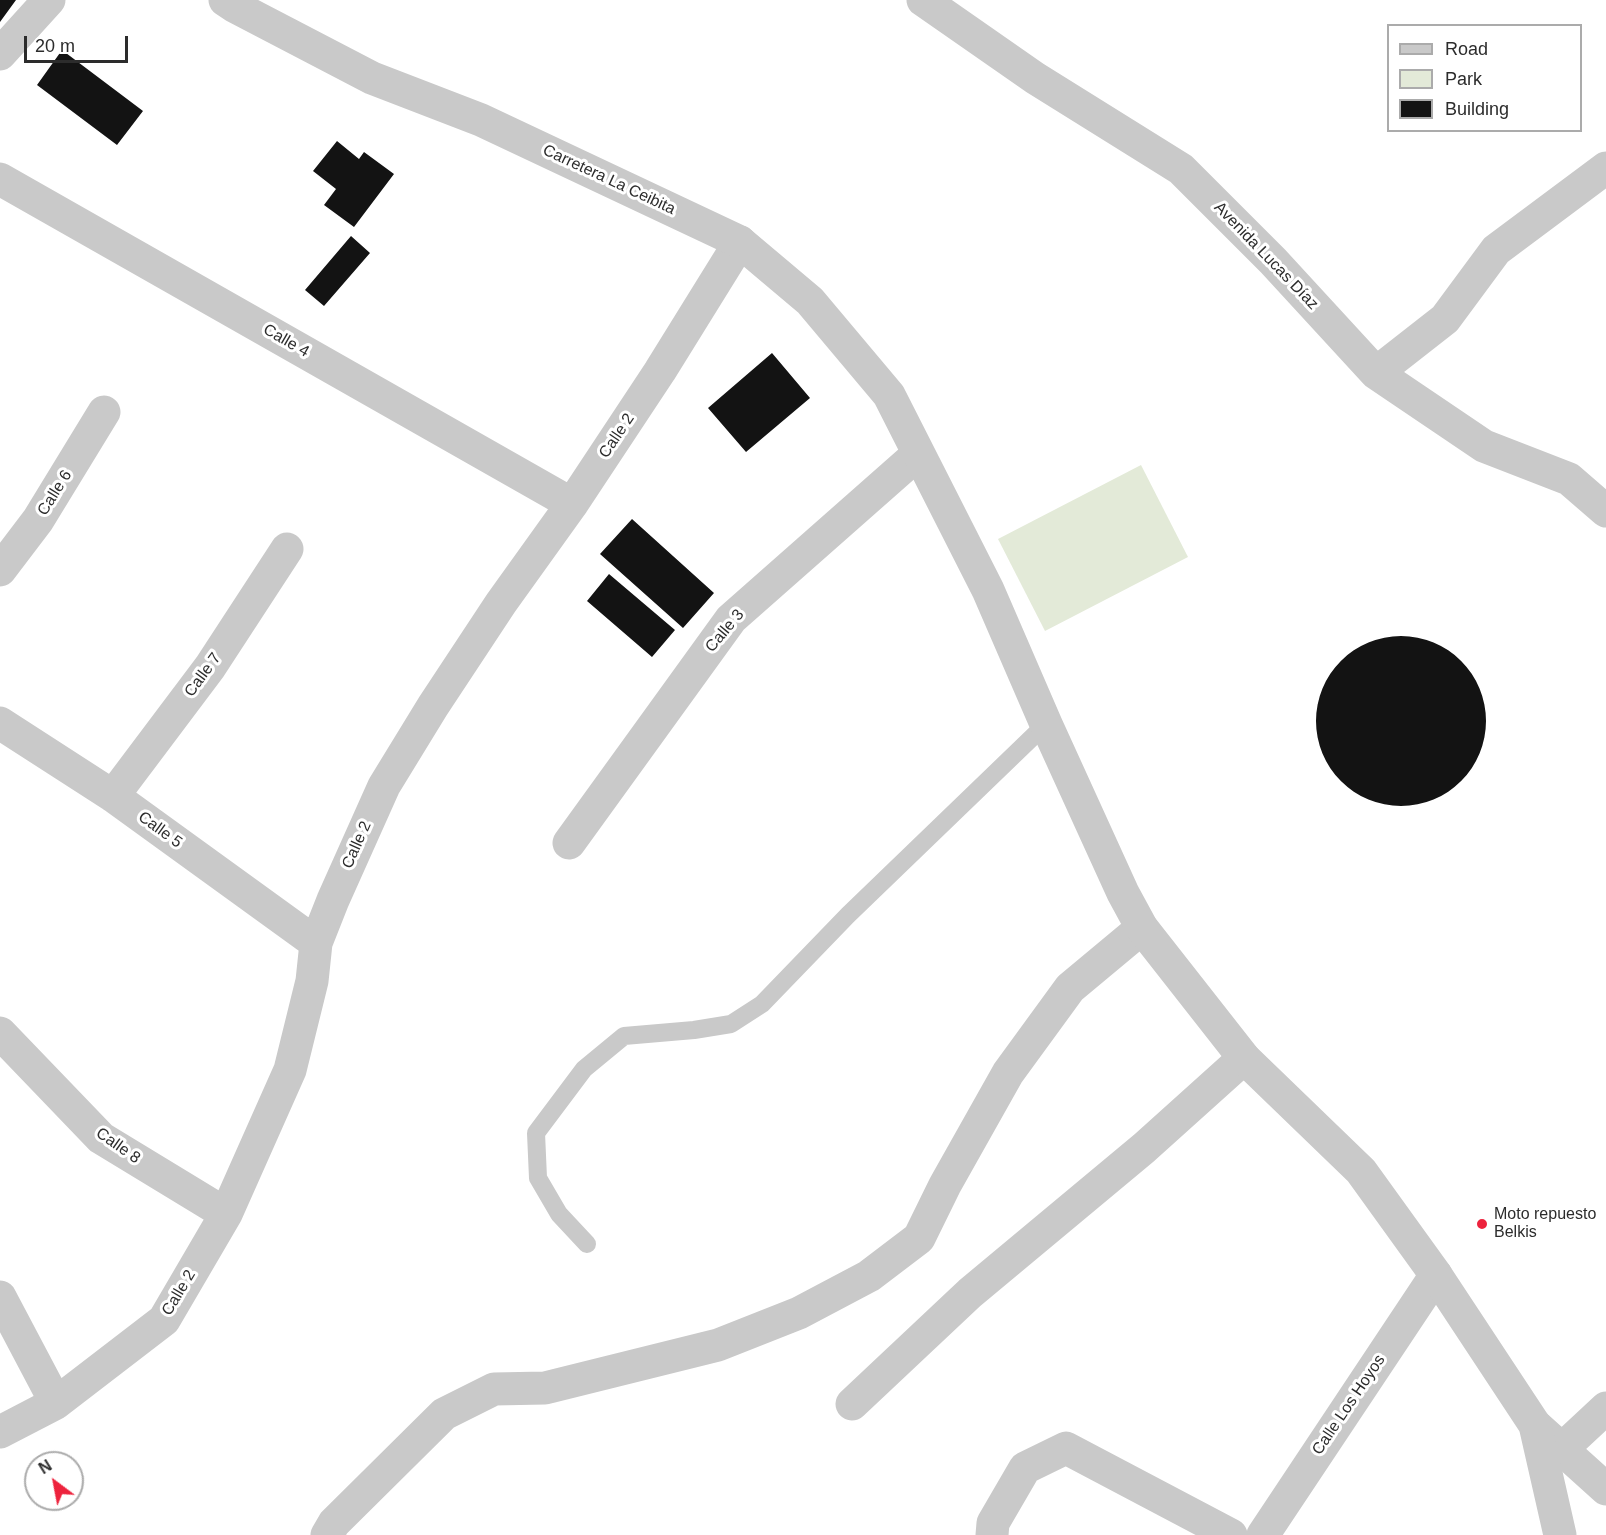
<!DOCTYPE html>
<meta charset="utf-8">
<style>
body{margin:0}
#map{position:relative;width:1606px;height:1535px;overflow:hidden;background:#fff;font-family:Helvetica,sans-serif}
canvas{display:block}
.legend{position:absolute;left:1387px;top:24px;width:195px;height:108px;box-sizing:border-box;background:#fff;border:2px solid #ababab;margin:0;padding:8px 10px;list-style:none;font-size:18px;color:#2c2c2c}
.legend li{display:flex;align-items:center;gap:12px;height:30px}
.legend b{width:30px;border:2px solid #ababab}
.north{position:absolute;left:24px;top:1451px;width:60px;height:60px;box-sizing:border-box;background:#fff;border:2px solid #ababab;border-radius:50%;rotate:328deg;font-size:16px;font-weight:700;line-height:24px;text-align:center;color:#2c2c2c}
.north::after{content:'';display:block;margin:auto;width:21px;height:27px;background:#ed233d;clip-path:polygon(50% 0,100% 100%,50% 72%,0 100%)}
.scale{position:absolute;left:24px;top:36px;width:104px;height:27px;box-sizing:border-box;border:3px solid #2c2c2c;border-top:0;padding-left:8px;font-size:18px;line-height:21px;white-space:nowrap;color:#2c2c2c;-webkit-text-stroke:4px #fff;paint-order:stroke}
</style>
<div id="map">
<canvas width="1606" height="1535"></canvas>
<ul class="legend">
<li><b style="height:8px;background:#c9c9c9"></b>Road</li>
<li><b style="height:16px;background:#e3ead8"></b>Park</li>
<li><b style="height:16px;background:#131313"></b>Building</li>
</ul>
<div class="north">N</div>
<div class="scale">20 m</div>
</div>
<script>
const ctx = document.querySelector('canvas').getContext('2d');
ctx.lineJoin = 'round';
function fill(path, color) {
  ctx.fillStyle = color;
  ctx.fill(path, 'evenodd');
}
function strokePath(path, color, width, dash) {
  ctx.strokeStyle = color;
  ctx.lineWidth = width;
  ctx.lineCap = dash ? 'butt' : 'round';
  ctx.setLineDash(dash || []);
  ctx.stroke(path);
}
function drawText(font, color, halo, rows, align = 'center') {
  ctx.font = font + ' Helvetica,sans-serif';
  ctx.lineWidth = 6;
  ctx.setLineDash([]);
  ctx.textBaseline = 'middle';
  ctx.strokeStyle = halo;
  ctx.fillStyle = color;
  for (const [text, x, y, turn = 0] of rows) {
    ctx.save();
    ctx.translate(x, y);
    ctx.rotate((+turn || 0) * Math.PI / 180);
    ctx.textAlign = isNaN(turn) ? turn : align;
    if (halo) ctx.strokeText(text, 0, 0);
    ctx.fillText(text, 0, 0);
    ctx.restore();
  }
}
fill(new Path2D(`
 M1141,465L1188,557L1045,631L998,539Z`), '#e3ead8');
fill(new Path2D(`
 M0,0H16L0,22Z
 M62,50L143,111L117,145L37,85Z
 M337,141L359,159L364,152L394,174L354,227L324,205L336,189L313,171Z
 M351,236L370,253L324,306L305,290Z
 M772,353L810,398L746,452L708,408Z
 M632,519L714,593L683,628L600,554Z
 M609,574L675,630L652,657L587,601Z
 M1316 721a85 85 0 1 1 170 0a85 85 0 1 1-170 0Z`), '#131313');
strokePath(new Path2D(`
 M587,1244L559,1214L538,1178L536,1133L584,1069L624,1036L694,1030L731,1024L762,1004L848,915L1046,724`), '#c9c9c9', 18);
strokePath(new Path2D(`
 M923,0L1035,78L1181,169L1273,261L1376,373L1484,446L1569,479L1606,511
 M0,54L49,0
 M0,179L572,504
 M1376,373L1445,319L1496,250L1606,168
 M0,570L38,520L104,412
 M0,723L113,796L316,943
 M113,796L210,667L287,549
 M569,843L731,619L918,454
 M0,1033L101,1138L226,1214
 M0,1297L56,1403
 M852,1404L970,1293L1144,1148L1244,1058
 M1535,1425L1606,1489
 M0,1432L56,1403L164,1320L226,1214L290,1070L312,981L316,943L333,900L384,786L433,706L501,603L572,504L660,371L740,242
 M1562,1449L1606,1408
 M327,1535L334,1523L444,1414L494,1389L545,1388L718,1345L799,1313L869,1276L919,1238L945,1185L1008,1073L1070,988L1142,928
 M992,1535L993,1523L1025,1468L1066,1448L1231,1535
 M1263,1535L1436,1275`), '#c9c9c9', 33);
strokePath(new Path2D(`
 M225,0L234,6L372,78L481,120L740,242L810,301L889,395L988,590L1046,724L1123,893L1142,928L1244,1058L1361,1171L1436,1275L1535,1425L1560,1535`), '#c9c9c9', 33);
for (const [x, y, r, color] of [
 [1482,1224,6,"#ed233d"]
]) {
  const dot = new Path2D();
  dot.arc(x, y, r, 0, 2 * Math.PI);
  ctx.fillStyle = color;
  ctx.fill(dot);
  strokePath(dot, '#fff', 2);
}
drawText('16px', '#2c2c2c', '#fff', [
 ["Carretera La Ceibita",609,180,25],
 ["Avenida Lucas Díaz",1266,256,46],
 ["Calle 4",286,341,30],
 ["Calle 2",617,436,-56],
 ["Calle 6",55,493,-58],
 ["Calle 3",725,631,-50],
 ["Calle 7",203,675,-54],
 ["Calle 5",160,830,36],
 ["Calle 2",357,845,-66],
 ["Calle 8",118,1146,35],
 ["Calle 2",179,1293,-59],
 ["Calle Los Hoyos",1349,1405,-56]
]);
drawText('16px', '#2c2c2c', '#fff', [
 ["Moto repuesto",1494,1215],
 ["Belkis",1494,1233]
], 'left');
</script>
